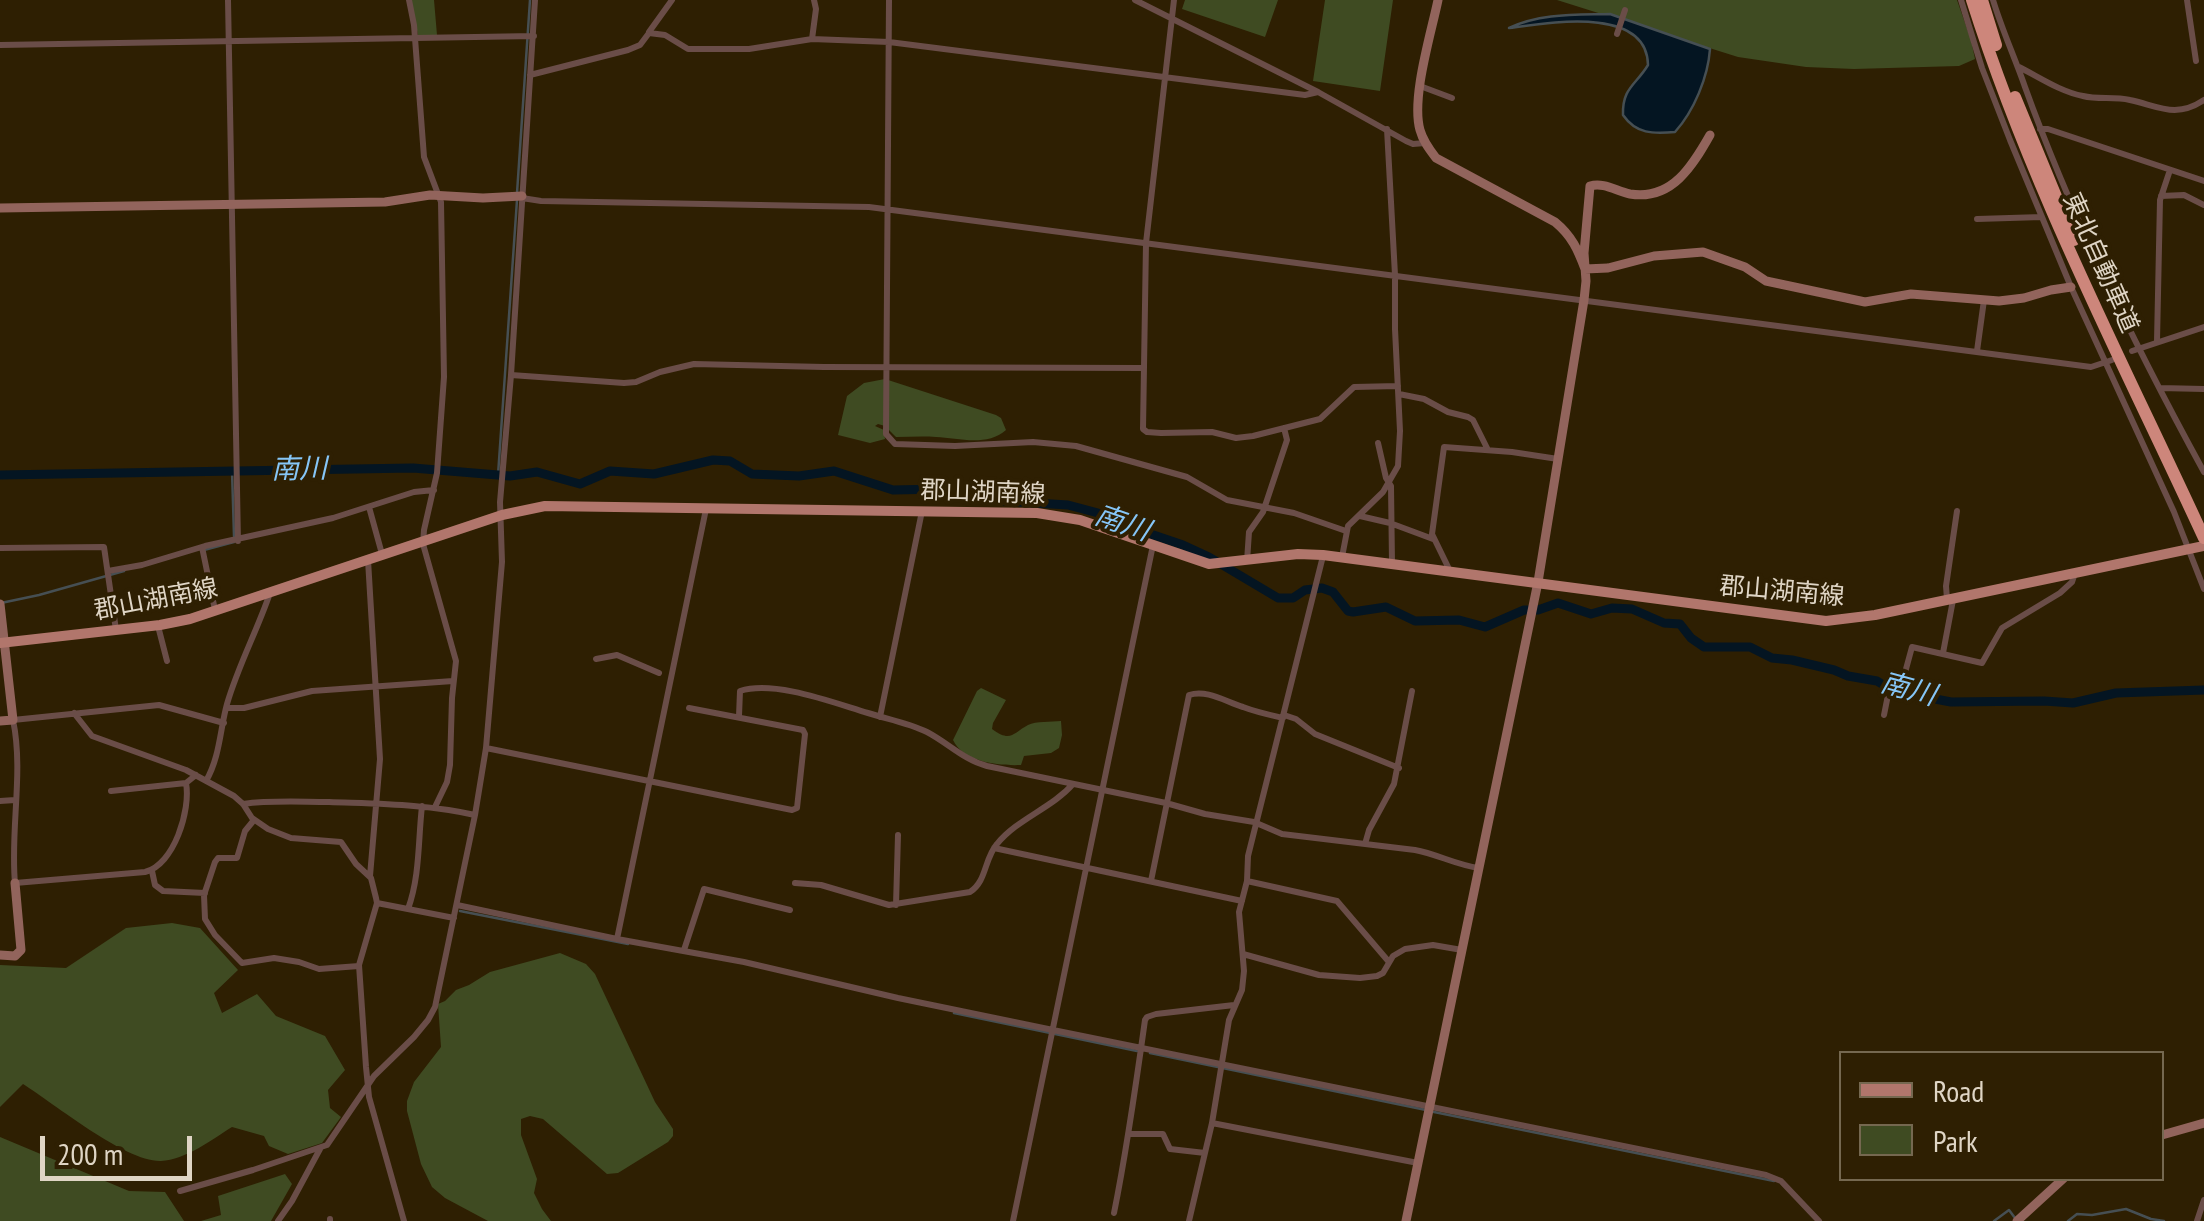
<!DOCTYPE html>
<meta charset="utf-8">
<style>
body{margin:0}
#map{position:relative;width:2204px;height:1221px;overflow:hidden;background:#2e1f02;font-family:"PT Sans Narrow",sans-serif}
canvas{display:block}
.legend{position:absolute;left:1839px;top:1051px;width:325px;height:130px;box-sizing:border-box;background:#2e1f02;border:2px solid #756850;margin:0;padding:12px 18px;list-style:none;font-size:30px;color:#dfd5c5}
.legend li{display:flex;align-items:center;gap:20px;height:50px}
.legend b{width:50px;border:2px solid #756850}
.scale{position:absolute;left:40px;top:1136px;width:152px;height:45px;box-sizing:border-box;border:5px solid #dfd5c5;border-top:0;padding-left:12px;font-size:30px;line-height:35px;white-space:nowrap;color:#dfd5c5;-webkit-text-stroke:8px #2e1f02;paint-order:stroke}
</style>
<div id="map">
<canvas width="2204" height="1221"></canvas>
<ul class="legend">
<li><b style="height:12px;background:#b1766c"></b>Road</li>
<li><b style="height:28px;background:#3f4b22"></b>Park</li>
</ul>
<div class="scale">200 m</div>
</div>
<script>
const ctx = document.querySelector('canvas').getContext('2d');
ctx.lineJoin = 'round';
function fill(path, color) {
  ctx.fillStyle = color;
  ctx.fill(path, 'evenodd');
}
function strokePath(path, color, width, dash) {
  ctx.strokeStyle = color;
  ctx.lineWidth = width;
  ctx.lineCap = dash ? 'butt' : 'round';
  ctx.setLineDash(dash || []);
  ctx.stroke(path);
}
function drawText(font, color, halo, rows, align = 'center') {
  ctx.font = font + ' "PT Sans Narrow","Noto Sans JP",sans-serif';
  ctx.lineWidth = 8;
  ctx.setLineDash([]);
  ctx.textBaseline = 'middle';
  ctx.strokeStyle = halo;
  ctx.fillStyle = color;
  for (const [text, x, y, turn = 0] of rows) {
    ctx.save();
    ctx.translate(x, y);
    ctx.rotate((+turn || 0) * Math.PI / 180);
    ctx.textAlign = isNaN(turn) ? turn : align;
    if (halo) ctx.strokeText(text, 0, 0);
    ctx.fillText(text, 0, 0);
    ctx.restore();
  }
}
fill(new Path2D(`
 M411,0H434L437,35H418Z
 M1185,0H1278L1265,37L1182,9Z
 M1325,0H1393L1380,91L1313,81Z
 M1557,0H1957L1971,40L1975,59L1959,66L1854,69L1806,67L1738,57Z
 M885,379L996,415L1001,418L1006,430C987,447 958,438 936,437C922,436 909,437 896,437L885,426L878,424L875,426L884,430L885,439L870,443L838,435L847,396L864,383Z
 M981,688L1006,700L993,723L992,729C1011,743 1013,733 1028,725C1036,721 1051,722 1061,721L1062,735L1059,748L1051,753L1024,756L1021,765C999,766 963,762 953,740L977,691Z
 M172,923L200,928L238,970L214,993L222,1013L257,994L276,1016L325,1036L345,1070L328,1090L330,1108L341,1117L322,1143L288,1154L269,1146L264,1136L232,1127C213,1139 185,1160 161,1161C125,1162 55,1104 23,1084L0,1107V965L66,968L126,928Z
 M560,953L586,964L595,974L655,1102L673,1129V1136L668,1142L618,1173L607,1174L543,1119L530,1116L521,1119V1135L537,1179L534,1193L542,1209L551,1221H488L445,1198L432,1187L421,1164L407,1111V1101L414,1082L441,1047L438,1004L445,1001L456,990L469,985L490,972Z
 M0,1137L129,1191L165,1192L184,1221H0Z
 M285,1174L292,1184L271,1221H201L221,1215L218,1196Z`), '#3f4b22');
const water = new Path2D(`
 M1610,14L1710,49C1708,77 1694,111 1675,132C1653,134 1636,134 1623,115C1622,88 1636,85 1648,65C1647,5 1547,23 1509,28C1541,13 1576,15 1610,14Z`);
fill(water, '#041522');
strokePath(water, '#464f53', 2.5);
strokePath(new Path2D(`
 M517,193L530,0
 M232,471L234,536
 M498,475L517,200
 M204,550L234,542
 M1,603L39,595L124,571
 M460,911L628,944
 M954,1013L1137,1051
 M1150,1053L1426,1110
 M1434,1112L1774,1181
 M1994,1221L2009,1210L2015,1218
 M2068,1221L2077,1214L2092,1215L2126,1209L2151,1219L2164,1221`), '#464f53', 2.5);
strokePath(new Path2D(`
 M0,475L413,468L510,476L537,472L580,484L610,471L654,474L713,460L730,461L752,474L799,476L834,471L893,490L941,489L1003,501L1068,505L1098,513L1118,523L1183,545L1209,557L1278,598H1293L1305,590L1322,588L1333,592L1348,611L1353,612L1386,607L1415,621L1459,620L1485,627L1524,610H1538L1558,603L1591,614L1612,608L1632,609L1664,623L1680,624L1691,638L1704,647H1750L1772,658L1792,660L1834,670L1848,676L1877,681L1893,691L1951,702L2044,701L2073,703L2116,693L2204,690`), '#041522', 9);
strokePath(new Path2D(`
 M228,0L238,541
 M409,0L414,25L424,157L441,202L444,377L437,473L424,530L423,544L456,661L452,698L450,765L447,782L435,807
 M889,0L886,434L895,444L955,446L1033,442L1076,446L1187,477L1227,500L1294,513L1346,531
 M1135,0L1318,92L1406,141L1413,144L1425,143
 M1174,0L1146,243L1143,429L1147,432L1161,433L1212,432L1236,438L1253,436L1320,419L1354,387L1398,386
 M1961,0L1982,68L2010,140L2071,287L2174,512L2204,589
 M1993,0C2002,30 2015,58 2025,87C2073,220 2136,348 2204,472
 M2187,0L2196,61
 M649,32L672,0
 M1617,34L1625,10
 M812,39L816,9L814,0
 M0,45L534,36
 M2019,67C2039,77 2061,92 2083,96C2098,100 2114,96 2130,100C2158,106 2176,119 2204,100
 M530,75L628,50L640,45L649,33L665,35L688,49H749L812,39L889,42L1305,95L1318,92
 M1420,86L1452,98
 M2040,129H2048L2204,181
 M2161,196L2184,195L2204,205
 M522,198L541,201L869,207L2091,367L2112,360
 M1977,219L2042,217
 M2157,341L2160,200L2170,170
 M1977,351L1984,300
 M2132,351L2204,327
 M511,375L624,383L636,382L660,372L694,364L824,367L1142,368
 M2160,388L2204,389
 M1399,394L1424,399L1448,412L1468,417L1473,420L1488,450
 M1378,443L1386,478L1391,486L1392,563
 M369,507L382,554
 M1360,516L1390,523L1433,539
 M202,547L215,610
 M0,548L104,547L116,630
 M1342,557L1348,526L1383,492L1398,466L1400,431L1395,329V275L1387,129
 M368,560L380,759L370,876
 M1247,561L1249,532L1263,512L1287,440L1284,428
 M108,571L142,565L205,546L333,518L414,492L434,490
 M1450,571L1432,534L1444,447L1512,452L1558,459
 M1947,599L1946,586L1957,511
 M158,626L167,661
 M1943,653L1953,600
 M596,659L617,655L659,673
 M226,708H244L312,691L453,681
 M74,713L92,736L186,770L234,796L243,804L252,818L268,829L291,838L341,842L356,864L371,878L376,898L377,903L359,965L366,1067L369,1097L404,1221
 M1284,715L1296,719L1315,734L1399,768
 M1884,715L1889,690L1903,680L1912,647L1982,663L2002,628L2060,593L2072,582L2075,573
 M739,716L740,691C775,680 834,703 868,713C887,719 909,723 927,732C948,743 964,760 987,766L1166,803L1205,814L1254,822L1282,834L1415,850C1437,854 1456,865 1479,868
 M880,717L922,511
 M486,748L792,810L797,808L805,734L803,730L689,708
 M206,781C220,757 220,729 227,704C238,666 257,631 270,593
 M186,783C191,810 174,865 145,872L15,883C10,829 24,772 13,720L159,705L224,723
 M111,791L186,783L196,775
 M0,801L15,800
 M243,804C271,800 300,802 329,802C378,804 427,804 475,815
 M254,820L245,831L237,858H218L215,862L204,895L205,919L215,935L242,963L274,958L299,962L319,969L359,966
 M1365,844L1369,830L1394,784L1412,691
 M994,848L1242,901
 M152,871L155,885L163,891L205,893
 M1151,881L1189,695C1207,689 1226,702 1243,707C1256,712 1270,715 1283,718
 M1247,881L1337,901L1389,962
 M795,883L821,885L889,905L970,892C987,881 984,859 997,844C1017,819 1052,808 1073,784
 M377,903L454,918
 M457,905L617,939L744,962L898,998L1053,1030L1766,1175L1781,1181L1819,1221
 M896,905L898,835
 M408,909C420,876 418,841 422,806
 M617,939L706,509
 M684,950L704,889L790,910
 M1243,954L1319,975L1360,978L1377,976L1383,973L1393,956L1405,949L1433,945L1462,950
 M1212,1123L1418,1163
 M1129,1134H1163L1170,1149L1205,1153
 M180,1191L253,1170L327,1145L374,1076L414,1037L428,1020L435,1007L475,815L486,748L502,562L500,502L511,375L535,0
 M1114,1213C1127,1149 1136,1085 1145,1020L1147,1017L1156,1014L1234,1005
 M330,1219V1221
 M278,1221L292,1201L320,1149
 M1013,1221L1153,545
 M1189,1221L1212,1123L1229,1020L1242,990L1244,971L1239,912L1247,881L1248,856L1323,556
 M2197,1221L2204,1200`), '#6a4d48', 6);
strokePath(new Path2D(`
 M1438,0C1431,34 1411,98 1420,130C1423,141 1429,149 1436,158L1555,222C1572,236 1578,250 1585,269L1608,268L1654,256L1703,252L1745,267L1766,281L1865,302L1911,294L1999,301L2024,298L2051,290L2071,287
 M0,208L385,202L430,195L483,198L522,196
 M0,604L13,720L0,721
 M0,955L15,956L21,950L15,883
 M2162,1135L2204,1123
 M1406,1221L1538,582L1584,300L1586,281L1584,253L1590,186C1604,182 1616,191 1630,194C1672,201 1693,165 1710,135
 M2017,1221L2064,1178`), '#92645c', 9);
strokePath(new Path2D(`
 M0,643L160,625L190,619L502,515L545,506L1037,513L1080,520L1209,564L1298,554L1323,555L1826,621L1875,615L2204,546`), '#b1766c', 10);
strokePath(new Path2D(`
 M1972,0C2031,187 2122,360 2204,538
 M1982,0L1996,45
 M2015,97L2074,240`), '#cd867b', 12);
drawText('25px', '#dfd5c5', '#2e1f02', [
 ["東北自動車道",2100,263,66],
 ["郡山湖南線",983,493,2],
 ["郡山湖南線",1782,592,5],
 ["郡山湖南線",156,600,-11]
]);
drawText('italic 28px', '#86c6f7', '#2e1f02', [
 ["南川",299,470,-1],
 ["南川",1122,524,19],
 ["南川",1908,690,15]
]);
</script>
